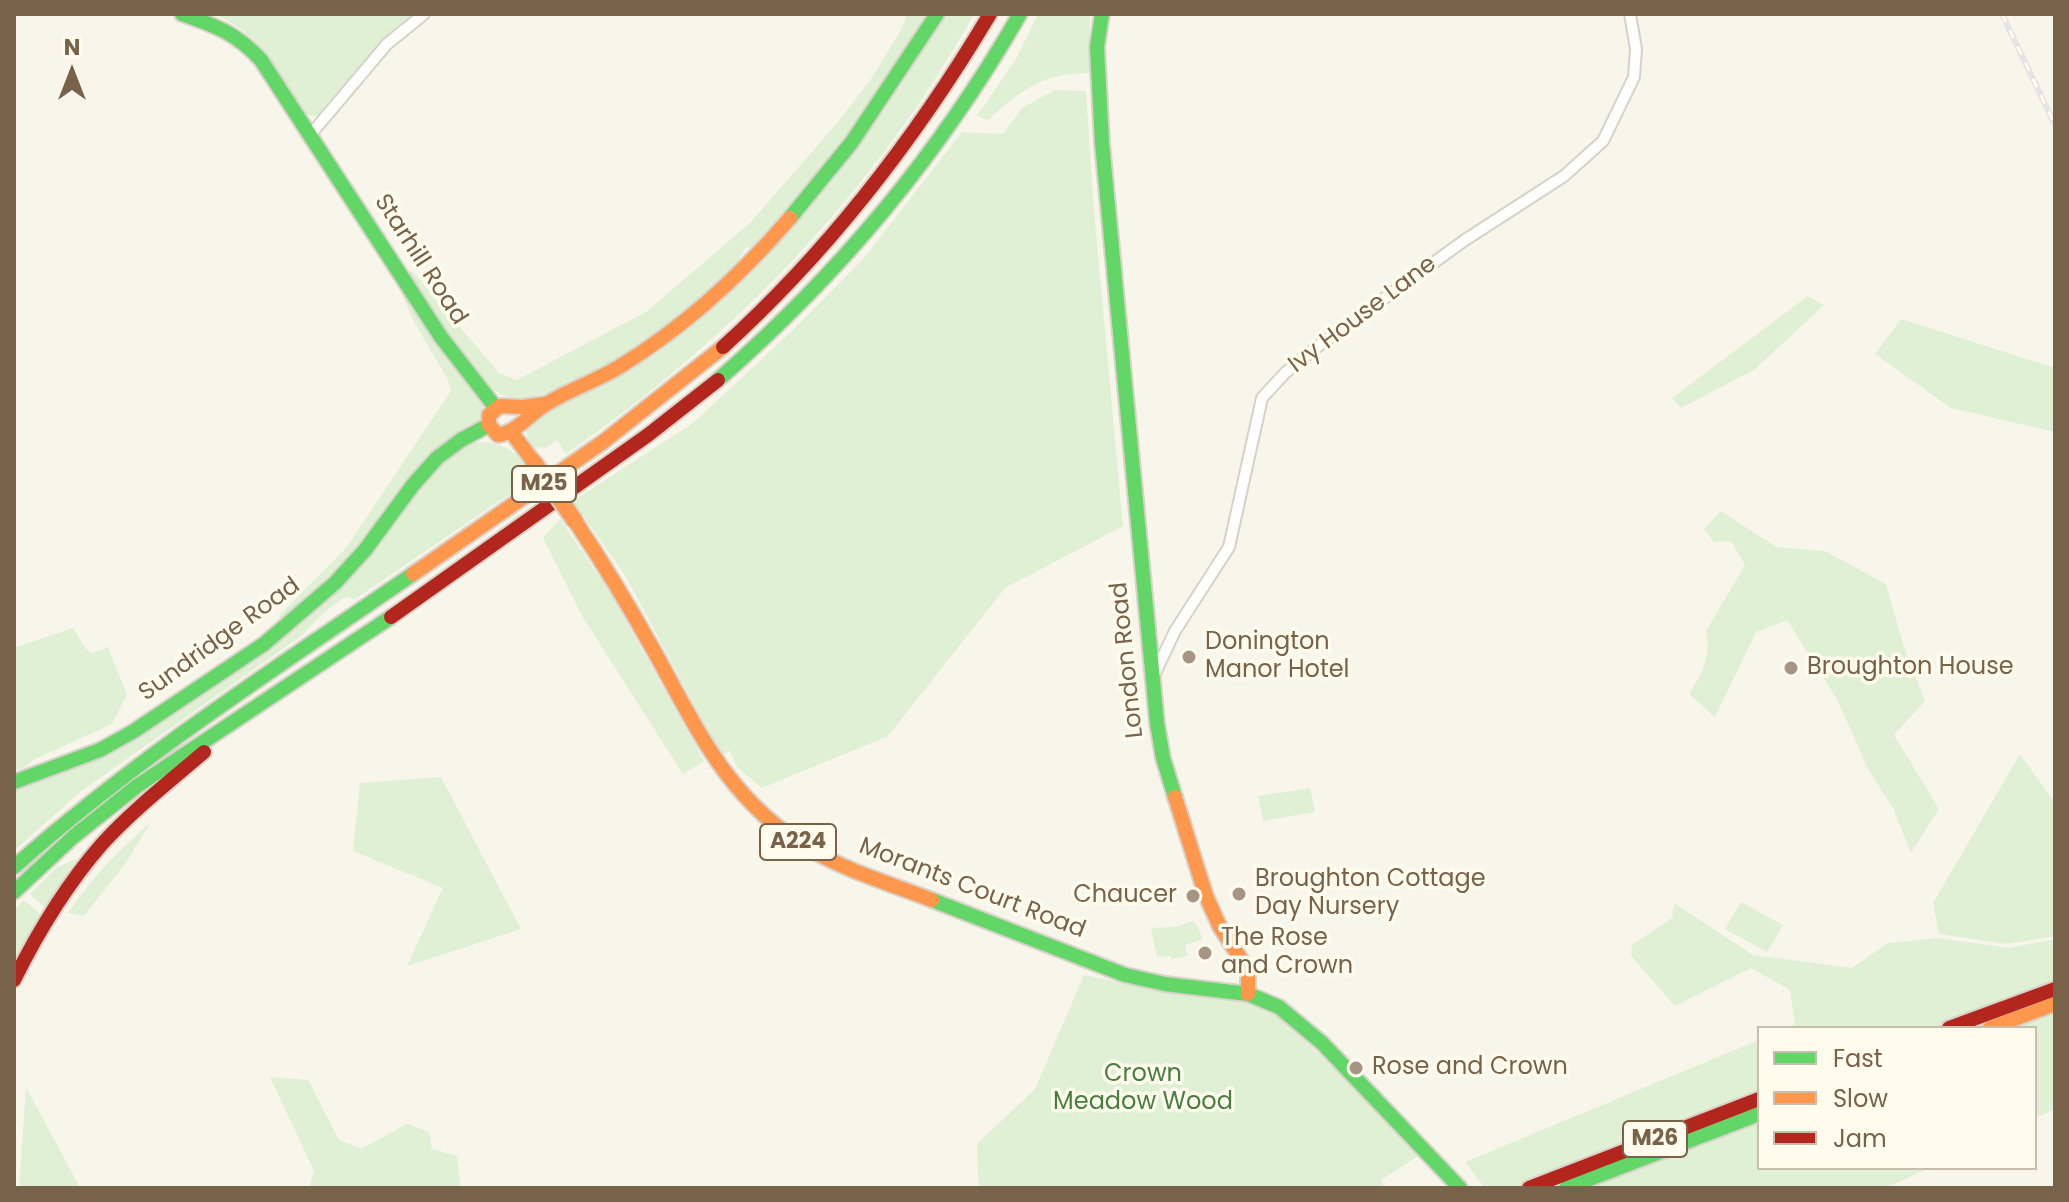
<!DOCTYPE html>
<style>
body{margin:0}
#map{position:relative;width:2069px;height:1202px;overflow:hidden;background:#f8f5eb;font-family:Poppins,sans-serif}
canvas{display:block}
.frame{position:absolute;inset:0;border:16px solid #786249;pointer-events:none}
.legend{position:absolute;left:1757px;top:1026px;width:280px;height:144px;box-sizing:border-box;background:#fffbed;border:2px solid #c9beab;margin:0;padding:10px 14px;list-style:none;font-size:24px;color:#786249}
.legend li{display:flex;align-items:center;gap:16px;height:40px}
.legend b{width:40px;border:2px solid #c9beab}
.north{position:absolute;left:32px;top:32px;width:80px;height:80px;-webkit-text-stroke:6px #fffbed;paint-order:stroke;rotate:0deg;font-size:22px;font-weight:700;line-height:32px;text-align:center;color:#786249}
.north::after{content:'';display:block;margin:auto;width:28px;height:36px;background:#786249;clip-path:polygon(50% 0,100% 100%,50% 72%,0 100%)}
</style>
<div id="map">
<canvas width="2069" height="1202"></canvas>
<div class="frame"></div>
<ul class="legend">
<li><b style="height:10px;background:#63d668"></b>Fast</li>
<li><b style="height:10px;background:#ff974d"></b>Slow</li>
<li><b style="height:10px;background:#b3261e"></b>Jam</li>
</ul>
<div class="north">N</div>
</div>
<script>
const ctx = document.querySelector('canvas').getContext('2d');
ctx.lineJoin = 'round';
function fill(path, color) {
  ctx.fillStyle = color;
  ctx.fill(path, 'evenodd');
}
function strokePath(path, color, width, dash) {
  ctx.strokeStyle = color;
  ctx.lineWidth = width;
  ctx.lineCap = dash ? 'butt' : 'round';
  ctx.setLineDash(dash || []);
  ctx.stroke(path);
}
function drawText(font, color, halo, rows, align = 'center') {
  ctx.font = font + ' Poppins,sans-serif';
  ctx.lineWidth = 7;
  ctx.setLineDash([]);
  ctx.textBaseline = 'middle';
  ctx.strokeStyle = halo;
  ctx.fillStyle = color;
  for (const [text, x, y, turn = 0] of rows) {
    ctx.save();
    ctx.translate(x, y);
    ctx.rotate((+turn || 0) * Math.PI / 180);
    ctx.textAlign = isNaN(turn) ? turn : align;
    if (halo) ctx.strokeText(text, 0, 0);
    ctx.fillText(text, 0, 0);
    ctx.restore();
  }
}
fill(new Path2D(`
 M211,14H415L384,38L317,116C311,116 305,115 300,110C292,101 287,87 281,76C266,50 241,22 211,14Z
 M907,14H928C878,99 818,178 750,249L748,246C742,251 742,255 738,261C729,275 710,289 698,300C663,330 546,418 500,394C485,386 477,371 467,358C444,329 423,299 403,268L414,273L499,373L517,380L646,312L750,223L838,122L871,79L901,30Z
 M946,14H974C874,193 733,338 566,454L557,440L546,448L538,447L534,450C526,438 524,433 531,419C575,398 620,378 660,350C776,268 873,135 946,14Z
 M1038,14H1090L1089,73C1043,73 1021,90 988,120L977,116L1016,59Z
 M1055,90L1086,91L1093,199L1123,526L1005,588L888,736L762,788L737,767L730,751L721,755L626,577L573,501L693,423L792,331L864,258L962,132L1003,134L1022,108Z
 M394,275L483,405L480,420L427,455L339,572L282,622L279,616L346,548L451,391L448,380L413,320Z
 M1808,296L1824,305L1754,370L1681,408L1672,398Z
 M1901,319L2055,368V432L1951,408L1875,354Z
 M476,442C506,441 520,455 536,479L499,501L354,600L348,596C328,606 315,622 300,637L80,792L14,851V790L67,772L69,768C128,746 180,709 231,673C269,646 307,620 340,586C357,569 373,550 388,531C413,500 436,456 476,442Z
 M1721,511L1776,547L1825,551L1886,584L1903,644L1925,701L1894,735L1939,809L1911,853L1893,808L1868,769L1838,701L1787,620L1756,632L1715,717L1689,694C1702,673 1712,655 1706,631L1745,565L1731,541L1714,542L1704,529Z
 M560,519L611,594L704,761L683,774L582,616L543,538Z
 M73,628L85,648L92,653L108,647L127,695L112,724L33,760L23,769L14,770V648Z
 M2020,754L2055,803V936L2007,944L1939,934L1933,903Z
 M441,777L521,929L407,966L443,888L353,851L360,783Z
 M1310,788L1315,812L1263,821L1258,796Z
 M152,821L125,864L84,916L68,913C92,877 120,849 152,821Z
 M77,858L45,908L30,894L56,868Z
 M24,900L40,914L14,962V910Z
 M1741,902L1783,925L1767,952L1725,929Z
 M1674,903L1753,955L1852,968L1888,943L1938,938L2009,948L2055,939V1109L2035,1118V1028H1787L1795,1025L1790,990L1751,968L1675,1006L1631,956L1632,945L1672,918Z
 M1194,921L1203,939L1185,945L1188,956L1171,959L1170,956L1157,957L1151,928L1175,927Z
 M1084,975L1163,991L1205,993L1255,1004L1284,1020L1421,1154L1381,1180L1384,1188H979L977,1144L1035,1089Z
 M1759,1040V1168H1929L1886,1188H1485L1465,1162Z
 M270,1077L308,1080L339,1140L361,1149L407,1124L429,1132L432,1149L457,1156L461,1188H309L314,1171Z
 M26,1087L79,1186V1188H19Z`), '#e0f0d5');
const street = new Path2D(`
 M311,134L387,44L424,14
 M1152,673L1156,671L1175,631L1229,547L1262,398L1285,373L1317,347L1465,240L1564,176L1603,141L1634,77L1636,49L1630,14`);
const fast = new Path2D(`
 M182,14C216,26 236,33 261,60L441,337L496,408
 M1102,14L1097,47L1102,143L1157,723L1163,758L1175,797
 M790,218L852,142L937,14
 M718,380C841,272 938,156 1020,14
 M14,782L100,750L134,731L264,644L335,583L365,550L413,485L437,458L461,440L489,425
 M14,867C138,757 276,668 413,574
 M14,892L73,837L137,786L391,617
 M932,900L1125,975L1165,984L1248,994L1279,1007L1322,1043L1460,1188
 M1566,1188L1759,1114`);
const slow = new Path2D(`
 M544,404L523,407L500,406L489,415V425L498,435C518,432 530,413 548,403C571,389 596,381 619,367C683,328 741,275 790,218
 M512,433L533,461
 M575,521C603,563 629,606 654,651C698,730 727,799 808,848C846,871 891,884 932,900
 M413,574L603,442L723,347
 M1175,797L1206,896L1220,927L1248,970V994
 M1990,1028L2055,1004`);
const jam = new Path2D(`
 M723,347C830,250 916,138 990,14
 M391,617L648,435L718,380
 M14,980C38,932 66,885 102,844C133,810 169,782 204,752
 M1949,1028L2055,989
 M1529,1188L1759,1099`);
strokePath(street, '#d7d2c9', 14);
strokePath(fast, '#d8d2c9', 18);
strokePath(slow, '#d8d2c9', 18);
strokePath(jam, '#d8d2c9', 18);
strokePath(street, '#fefefc', 10);
strokePath(fast, '#63d668', 14);
strokePath(slow, '#ff974d', 14);
strokePath(jam, '#b3261e', 14);
const rail = new Path2D(`
 M2002,14L2055,125`);
strokePath(rail, '#e6e2e5', 6);
strokePath(rail, '#fffbed', 3, [9]);
const slowBridge = new Path2D(`
 M533,461L575,521`);
strokePath(slowBridge, '#dad2c9', 20, []);
strokePath(slowBridge, '#ff974d', 16);
for (const [x, y, r, color] of [
 [1189,657,8,"#a59582"],
 [1791,668,8,"#a59582"],
 [1239,894,8,"#a59582"],
 [1193,896,8,"#a59582"],
 [1205,953,8,"#a59582"],
 [1356,1068,8,"#a59582"]
]) {
  const dot = new Path2D();
  dot.arc(x, y, r, 0, 2 * Math.PI);
  ctx.fillStyle = color;
  ctx.fill(dot);
  strokePath(dot, '#fffbed', 3);
}
for (const [x, y, w] of [
 [544,484,64],
 [798,842,76],
 [1655,1139,64]
]) {
  const box = new Path2D();
  box.roundRect(x - w / 2, y - 18, w, 36, 6);
  ctx.fillStyle = '#fffbed';
  ctx.fill(box);
  strokePath(box, '#786249', 2);
}
drawText('bold 22px', '#786249', null, [
 ["M25",544,484],
 ["A224",798,842],
 ["M26",1655,1139]
]);
drawText('24px', '#786249', '#fffbed', [
 ["Starhill Road",420,260,57],
 ["Ivy House Lane",1363,315,-37],
 ["Sundridge Road",220,640,-36],
 ["London Road",1128,660,-96],
 ["Morants Court Road",972,889,21]
]);
drawText('24px', '#786249', '#fffbed', [
 ["Donington",1205,643],
 ["Manor Hotel",1205,671],
 ["Broughton House",1807,668],
 ["Broughton Cottage",1255,880],
 ["Day Nursery",1255,908],
 ["Chaucer",1177,896,"right"],
 ["The Rose",1221,939],
 ["and Crown",1221,967],
 ["Rose and Crown",1372,1068]
], 'left');
drawText('24px', '#487f40', '#fffbed', [
 ["Crown",1143,1075],
 ["Meadow Wood",1143,1103]
]);
</script>
